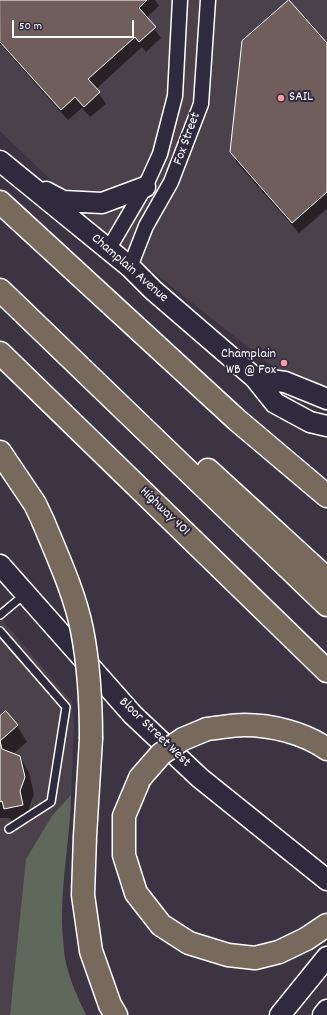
<!DOCTYPE html>
<style>
body{margin:0}
#map{position:relative;width:327px;height:1015px;overflow:hidden;background:#3c3443;font-family:Dekko,sans-serif}
canvas{display:block}
.scale{position:absolute;left:12px;top:20px;width:122px;height:18px;box-sizing:border-box;border:2px solid #fff;border-top:0;padding-left:5px;font-size:12px;line-height:14px;white-space:nowrap;color:#fff;-webkit-text-stroke:3px #2f2a3d;paint-order:stroke}
</style>
<div id="map">
<canvas width="327" height="1015"></canvas>
<div class="scale">50 m</div>
</div>
<script>
const ctx = document.querySelector('canvas').getContext('2d');
ctx.lineJoin = 'round';
function fill(path, color) {
  ctx.fillStyle = color;
  ctx.fill(path, 'evenodd');
}
function strokePath(path, color, width, dash) {
  ctx.strokeStyle = color;
  ctx.lineWidth = width;
  ctx.lineCap = dash ? 'butt' : 'round';
  ctx.setLineDash(dash || []);
  ctx.stroke(path);
}
function drawText(font, color, halo, rows, align = 'center') {
  ctx.font = font + ' Dekko,sans-serif';
  ctx.lineWidth = 4;
  ctx.setLineDash([]);
  ctx.textBaseline = 'middle';
  ctx.strokeStyle = halo;
  ctx.fillStyle = color;
  for (const [text, x, y, turn = 0] of rows) {
    ctx.save();
    ctx.translate(x, y);
    ctx.rotate((+turn || 0) * Math.PI / 180);
    ctx.textAlign = isNaN(turn) ? turn : align;
    if (halo) ctx.strokeText(text, 0, 0);
    ctx.fillText(text, 0, 0);
    ctx.restore();
  }
}
fill(new Path2D(`
 M0,0H327V398L301,389L114,241L0,131Z
 M0,617L72,702L74,725L70,822L63,875L61,917L65,962L75,993L86,1015H0Z`), '#4b414a');
fill(new Path2D(`
 M71,795C70,843 59,890 63,939C64,947 64,956 66,963C70,981 78,998 86,1015H10L26,859L52,816Z`), '#60685b');
fill(new Path2D(`
 M1,0H155L159,6L146,18L161,38L146,52L142,47L96,89L106,104L90,117L82,108L68,120L0,44Z
 M327,45V209L299,233L237,163L231,152Z
 M6,713L17,726L27,742L13,754L20,756L29,773L34,794L29,808L32,821L14,825L10,818H0V718Z`), '#0007');
const building = new Path2D(`
 M0,0H147L139,8L156,27L139,42L135,37L88,79L100,92L84,107L75,97L61,110L0,42Z
 M289,0L327,43V192L292,223L230,152L242,41Z
 M6,711L18,725L0,741L2,749L20,756L25,777L20,791L23,805L4,809L2,801L0,802V716Z`);
fill(building, '#6f5e5c');
strokePath(building, '#fff', 1);
const service = new Path2D(`
 M0,615L25,594
 M0,631L66,707L51,802L9,829`);
const minor = new Path2D(`
 M108,250L145,187L160,154L175,96L180,0
 M130,267L146,226L171,182L201,104L208,0`);
const secondary = new Path2D(`
 M0,161L130,267L153,290L255,378L275,403L310,422L327,426
 M46,192L63,201L102,203L145,187
 M255,378L285,382L327,399
 M0,565L133,715L200,778L327,880
 M280,1015L327,957
 M323,1015L327,1010`);
const motorway = new Path2D(`
 M0,202L237,420L327,496
 M0,290L327,605
 M0,353L327,671
 M0,452L35,504L43,521
 M208,470L327,579
 M207,729C219,728 232,725 244,725C272,725 304,733 327,749
 M91,739L85,836L83,895L91,951L110,1005L116,1015
 M140,778L124,816V855L136,893L161,925L189,943L228,955L255,958L279,952L306,939L327,925`);
strokePath(service, '#fff', 10);
strokePath(minor, '#fff', 17);
strokePath(secondary, '#fff', 23);
strokePath(motorway, '#fff', 25);
strokePath(service, '#2f2a3d', 7);
strokePath(minor, '#2f2a3d', 14);
strokePath(secondary, '#2f2a3d', 20);
strokePath(motorway, '#77695c', 22);
const motorwayBridge = new Path2D(`
 M43,521C57,555 75,594 82,630C89,666 91,702 91,739
 M140,778L161,754L183,739L207,729`);
strokePath(motorwayBridge, '#fff', 25, []);
strokePath(motorwayBridge, '#77695c', 22);
for (const [x, y, r, color] of [
 [281,98,4,"#ff9aa2"],
 [284,363,4,"#ff9aa2"]
]) {
  const dot = new Path2D();
  dot.arc(x, y, r, 0, 2 * Math.PI);
  ctx.fillStyle = color;
  ctx.fill(dot);
  strokePath(dot, '#2f2a3d', 1.5);
}
drawText('14px', '#fff', '#2f2a3d', [
 ["SAIL",289,98],
 ["Champlain",276,355,"right"],
 ["WB @ Fox",276,371,"right"]
], 'left');
drawText('14px', '#fff', '#2f2a3d', [
 ["Fox Street",188,139,-70],
 ["Champlain Avenue",129,269,41],
 ["Highway 401",164,512,44],
 ["Bloor Street West",154,733,44]
]);
</script>
